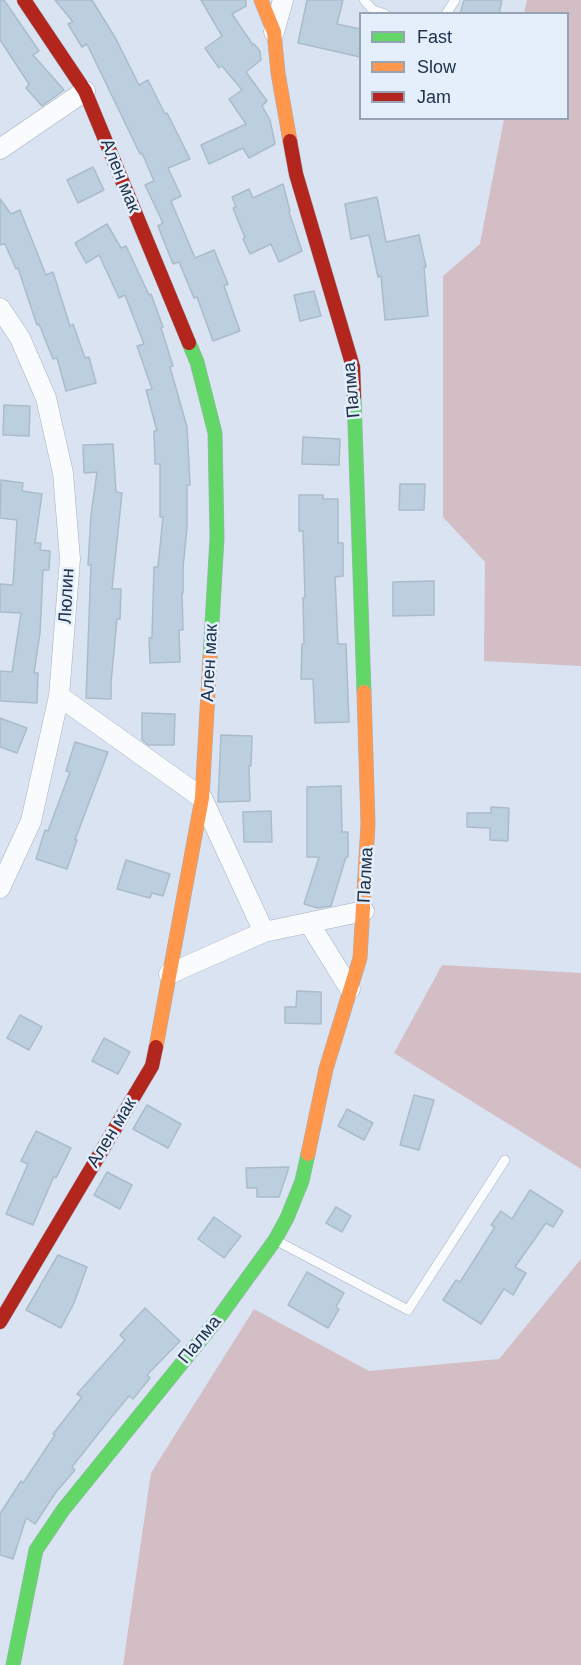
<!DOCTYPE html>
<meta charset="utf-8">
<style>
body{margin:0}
#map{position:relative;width:581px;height:1665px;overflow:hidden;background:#dae3f1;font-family:Helvetica,sans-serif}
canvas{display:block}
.legend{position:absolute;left:359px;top:12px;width:210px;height:108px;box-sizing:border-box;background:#e5effb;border:2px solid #96a3b4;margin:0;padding:8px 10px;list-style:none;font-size:18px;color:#20324a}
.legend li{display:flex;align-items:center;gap:12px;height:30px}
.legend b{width:30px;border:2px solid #96a3b4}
</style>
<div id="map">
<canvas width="581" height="1665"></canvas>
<ul class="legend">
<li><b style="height:8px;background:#63d668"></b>Fast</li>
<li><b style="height:8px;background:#ff974d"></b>Slow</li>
<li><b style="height:8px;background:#b3261e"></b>Jam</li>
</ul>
</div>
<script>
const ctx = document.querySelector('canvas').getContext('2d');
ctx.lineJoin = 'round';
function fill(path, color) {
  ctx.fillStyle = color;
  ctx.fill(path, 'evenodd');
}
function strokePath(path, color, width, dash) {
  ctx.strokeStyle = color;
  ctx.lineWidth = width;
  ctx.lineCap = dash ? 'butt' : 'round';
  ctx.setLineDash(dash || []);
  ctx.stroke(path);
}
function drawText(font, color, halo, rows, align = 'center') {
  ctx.font = font + ' Helvetica,sans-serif';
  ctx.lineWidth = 5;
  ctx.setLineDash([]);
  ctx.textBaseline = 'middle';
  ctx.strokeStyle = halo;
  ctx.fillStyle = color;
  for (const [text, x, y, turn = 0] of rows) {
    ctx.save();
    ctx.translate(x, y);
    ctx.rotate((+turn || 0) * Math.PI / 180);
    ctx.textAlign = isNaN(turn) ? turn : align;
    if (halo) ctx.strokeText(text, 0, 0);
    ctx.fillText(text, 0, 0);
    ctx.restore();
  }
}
fill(new Path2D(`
 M527,0H581V666L484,661L485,562L443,517V276L480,244L504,119L568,118V14L524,13Z
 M442,965L581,973V1169L394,1053Z
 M581,1259V1665H123L151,1473L254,1309L369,1371L499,1359Z`), '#d4bec6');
const building = new Path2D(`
 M0,0H4L39,51L33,55L64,90L42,106L26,88L29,84L0,40Z
 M55,0H92L116,39L139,85L148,80L165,114L167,113L190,159L168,168L181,196L171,201L195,258L214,250L228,284L224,286L240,331L213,341L197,297L194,298L179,262L173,264L158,226L163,223L145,185L154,181L142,153L140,154L87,44L82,47L68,24L73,22Z
 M201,0H246V6L232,14L253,45L254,44L260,51L261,60L246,72L267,101L262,106L270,120L275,144L249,158L243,148L209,164L201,145L246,124L229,99L242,90L222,66L219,68L205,48L222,36Z
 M307,0H343L337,24L360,29V57L298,43Z
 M464,0H502L499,14H460Z
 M93,167L104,190L78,203L67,180Z
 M283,184L290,211L289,212L302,251L279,262L271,244L250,254L243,239L245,238L233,208L236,207L232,197L249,189L253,198Z
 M377,197L386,242L419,235L426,267H424L428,316L385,320L381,276L378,277L369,235L351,239L345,204Z
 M0,199L11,214L20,210L46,275L53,272L70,326L73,324L85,358L89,357L96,383L66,391L57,358L53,359L39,324L37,325L18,268L16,269L5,244L0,245Z
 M107,224L121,248L126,246L149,295L151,294L163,327L161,328L173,366L170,367L187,427L190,485H187V527L183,568V593H182L183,630H179L180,662L150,663L149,638H152L154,567H158L163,517H160V464H155L154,431H157L146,390L152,389L137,346L144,344L125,295L119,298L99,255L86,263L75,243Z
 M314,291L321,316L300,321L294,295Z
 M4,405L30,406L29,436L3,435Z
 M303,437L340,439L339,465L302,464Z
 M113,444L116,492L122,493L112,589H121L120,619H117L111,683V699L86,698L91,565H88L91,515L97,472L84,473L83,445Z
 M1,480L23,483L22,491L42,494L35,543H41L40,550L50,551L49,570H43L40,633L34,673H38L37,703L0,701V671L12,672L21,613L0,612V584L13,585L17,520L0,518Z
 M400,484H425L424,510H399Z
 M299,495H323V499H338V543H343V576L335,577L338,644H346L349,722L315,723L313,679H301L302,644H304L303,598L305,597L303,531H299Z
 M434,581V615L393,616V582Z
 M142,713L175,714L174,745H148L142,740Z
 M0,718L27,728L17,753L0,747Z
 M221,735L252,736L251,766H249L250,801L218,802Z
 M75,742L108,752L75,840H77L67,869L36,859L45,830L48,831L70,772L66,771Z
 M341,786L342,832H348V857H346L331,906L318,908L304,904L319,857H307V787Z
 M491,807L509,808L508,841L490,840V828L467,827V813H491Z
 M271,811L272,842H244L243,812Z
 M126,860L170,874L163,896L152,893L150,898L117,889Z
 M297,991L321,992V1024L285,1023V1007H296Z
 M20,1015L42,1027L29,1050L7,1038Z
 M104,1038L130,1052L118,1074L92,1061Z
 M414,1095L434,1100L419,1150L400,1145Z
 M147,1105L181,1124L168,1148L133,1129Z
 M347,1109L373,1123L364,1140L338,1126Z
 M36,1131L71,1148L56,1178L54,1176L33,1225L6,1214L28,1164L21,1161Z
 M289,1167L279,1197H257V1188H247L246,1168Z
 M107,1172L132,1185L120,1209L94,1195Z
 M530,1190L563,1211L553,1227L546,1223L515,1267L526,1273L513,1295L504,1289L481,1324L443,1300L456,1280L460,1282L495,1227L491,1225L501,1211L512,1219Z
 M336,1207L351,1216L342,1232L326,1223Z
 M214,1217L241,1236L224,1258L198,1239Z
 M58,1255L87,1267L74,1303L61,1328L26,1310Z
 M307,1272L344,1293L336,1307L339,1309L328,1328L288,1305Z
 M145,1308L180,1341L147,1375L150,1378L133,1399L129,1396L109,1420L72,1467L75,1470L56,1492L35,1524L26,1518L13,1559L0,1555V1514L21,1481L23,1483L55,1435L53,1434L82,1397L77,1394L125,1340L120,1335Z`);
fill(building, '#bccfde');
strokePath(building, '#aabccb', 1.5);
const lane = new Path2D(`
 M364,0L373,10L385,14
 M446,14L455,0
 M277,1241L408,1310L505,1160`);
const street = new Path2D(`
 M274,32L283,0
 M0,149L85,91
 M0,308L20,338L46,398L63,473L70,559L59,696L31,821L0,888
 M59,696L202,798L264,932
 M309,923L350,989
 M169,974L264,932L364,911`);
const fast = new Path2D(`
 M189,343L197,362L215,433L217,538L210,658
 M354,396L364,692
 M13,1665L36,1550L63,1510L220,1316L275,1240L287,1218L302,1181L308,1154`);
const slow = new Path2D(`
 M261,0L274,32L278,73L290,141
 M156,1047L202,798L210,658
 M308,1154L326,1069L360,958L368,824L364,692`);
const jam = new Path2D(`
 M24,0L85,91L189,343
 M290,141L296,174L353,367L354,396
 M0,1322L152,1066L156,1047`);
strokePath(lane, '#a4b0c1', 10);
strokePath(street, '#a4b0c1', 21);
strokePath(fast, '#a4b0c1', 15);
strokePath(slow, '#a4b0c1', 15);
strokePath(jam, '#a4b0c1', 15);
strokePath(lane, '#f9fbfd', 9);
strokePath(street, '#f9fbfd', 20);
strokePath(fast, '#63d668', 14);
strokePath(slow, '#ff974d', 14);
strokePath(jam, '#b3261e', 14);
drawText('18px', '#20324a', '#e5effb', [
 ["Ален мак",120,176,68],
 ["Палма",352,390,-95],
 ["Люлин",67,596,-87],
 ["Ален мак",210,663,-87],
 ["Палма",366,875,-87],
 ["Ален мак",112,1133,-59],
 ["Палма",200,1340,-51]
]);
</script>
